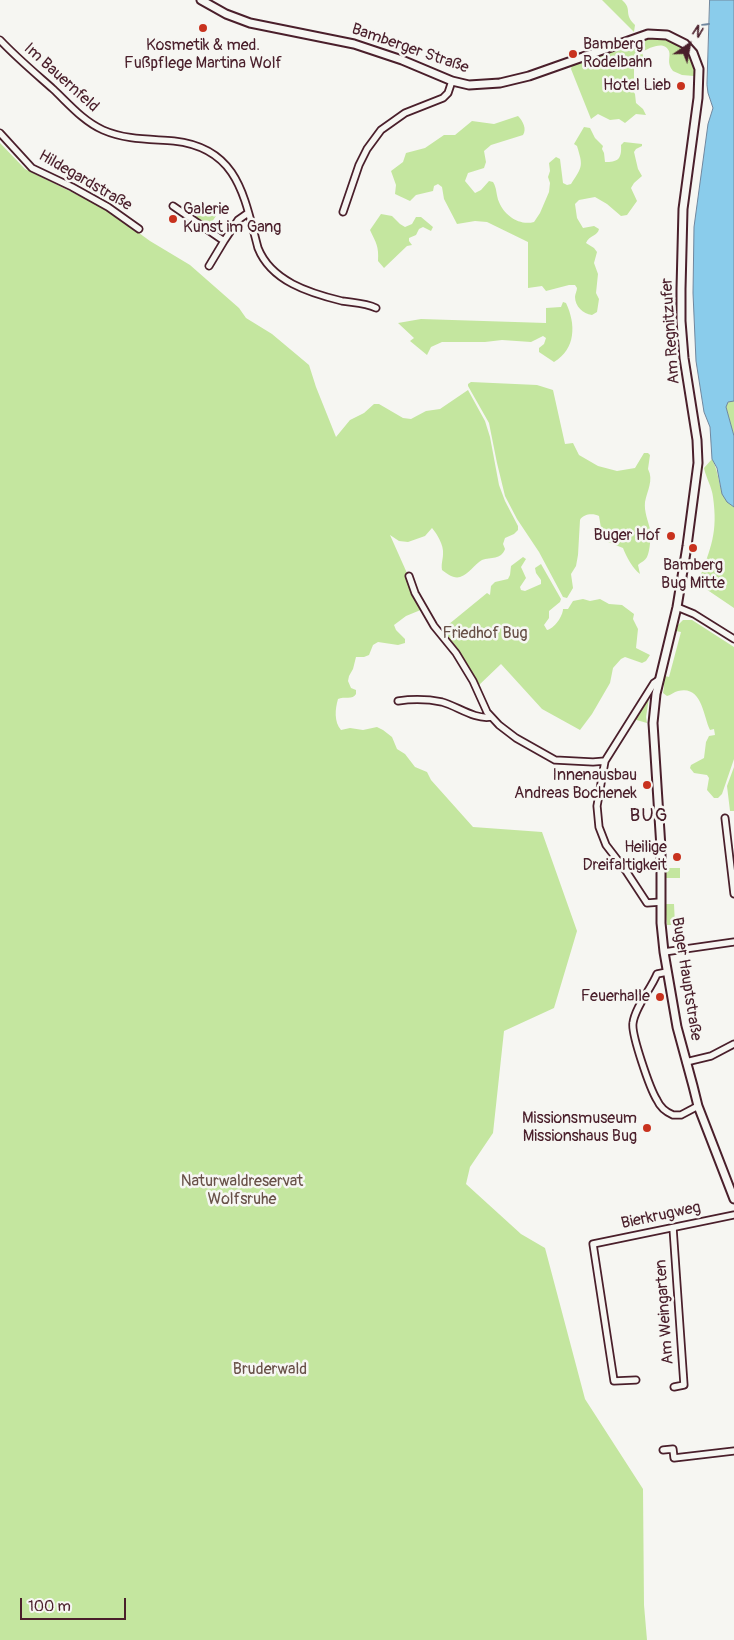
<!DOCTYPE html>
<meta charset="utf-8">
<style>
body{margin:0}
#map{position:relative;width:734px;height:1640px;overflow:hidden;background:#f6f6f2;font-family:Pangolin,sans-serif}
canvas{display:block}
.north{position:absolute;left:664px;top:20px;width:50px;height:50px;-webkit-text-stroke:4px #f6f6f2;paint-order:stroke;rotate:33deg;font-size:14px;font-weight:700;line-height:20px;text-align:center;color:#4a1f2b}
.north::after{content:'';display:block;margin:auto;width:18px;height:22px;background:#4a1f2b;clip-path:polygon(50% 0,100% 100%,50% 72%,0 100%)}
.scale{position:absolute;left:20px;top:1598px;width:106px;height:22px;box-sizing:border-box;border:2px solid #4a1f2b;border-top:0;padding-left:6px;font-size:15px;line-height:18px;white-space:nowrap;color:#4a1f2b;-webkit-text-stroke:4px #f6f6f2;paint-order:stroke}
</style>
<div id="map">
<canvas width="734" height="1640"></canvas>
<div class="north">N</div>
<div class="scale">100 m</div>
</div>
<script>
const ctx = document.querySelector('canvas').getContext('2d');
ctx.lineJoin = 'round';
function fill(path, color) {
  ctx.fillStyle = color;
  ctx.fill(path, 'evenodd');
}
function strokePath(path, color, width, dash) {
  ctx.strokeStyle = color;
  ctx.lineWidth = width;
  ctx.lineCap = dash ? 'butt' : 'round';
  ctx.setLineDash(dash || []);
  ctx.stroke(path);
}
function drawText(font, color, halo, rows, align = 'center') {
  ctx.font = font + ' Pangolin,sans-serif';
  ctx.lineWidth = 5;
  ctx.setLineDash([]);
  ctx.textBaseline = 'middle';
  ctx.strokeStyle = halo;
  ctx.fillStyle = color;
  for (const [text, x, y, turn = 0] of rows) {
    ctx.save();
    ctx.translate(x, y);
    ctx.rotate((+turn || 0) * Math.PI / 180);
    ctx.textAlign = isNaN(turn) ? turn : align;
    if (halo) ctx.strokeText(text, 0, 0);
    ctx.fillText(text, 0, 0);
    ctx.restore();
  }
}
fill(new Path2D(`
 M602,0H622C631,8 626,11 630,19C631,21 633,23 635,25L634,32Z
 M648,38C657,39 672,38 680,43C690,49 695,65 694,76L682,75L673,71C666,63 671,57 669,51C664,40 649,48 642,52L645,63L642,66H637L634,68V78L631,88L635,94L636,103L643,109L646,115L636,114L625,123L619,119L610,120L598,114L591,119L571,69L572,65L631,45L638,40Z
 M518,116C523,121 527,129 523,135L491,145L484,151L486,162L484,168L468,173L465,181L475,193L481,190L489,181L493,182C497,188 496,195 499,202C504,215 519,226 534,222L540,213L549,192L550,183L548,177L550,171L549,163L556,157L560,159L563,183L567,185L571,184C583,166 583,166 577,146L574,144L584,127L590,128L595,138L603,146L602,149L604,153L605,162C617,162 622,160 621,145L624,142L642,144V146L636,149L634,152L638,169L642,176L634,183L631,188L637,201L627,215L621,216L607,204L595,197L579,200L575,204L577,218L583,228L594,226L599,229C598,236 589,235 586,243L594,248L597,252L594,263L598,274L596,293L599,299L597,312L592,315C583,314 575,306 575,297C575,294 577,291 577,288L575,285H569L546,291L542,286L528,288V242L487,222L475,221L457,224L444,199L442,187L438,184L434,186L433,191L416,195L410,201L395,194L396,185L391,171L403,162L406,153L425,148L444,135H455L472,121L494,124Z
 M0,143L25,169L106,209L150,241L190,265L239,308L246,318L272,334L309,365L316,387L336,437L350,420L364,413L374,404H379L403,418L411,419L426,411L440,409L468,390L485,421L490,437L499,485L505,501L518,526V530L514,534L505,538L503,544L505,549C501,560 491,557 482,560C475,564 468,575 460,577C454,579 447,574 442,570C441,563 443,560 443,554C444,545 437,534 432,528L425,536L408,542L399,541L390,535L423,609L406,616L394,625L396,630L405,639V643L398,645L378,642L373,645L369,655L364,657H356L353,669L349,676L348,681L351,688L356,690V694C353,700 344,696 338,699C335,709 334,722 341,730L350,728L363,730L377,727L383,730L392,737L397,749L405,754L415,767L427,772L431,780L473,827L542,832L577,931L554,1008L504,1031L493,1133L470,1167L466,1184L521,1234L545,1248L585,1399L643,1489L644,1605L647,1640H0Z
 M203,207L216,216L209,226L196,217Z
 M381,214L392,216L400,224L405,227L412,224L416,217H421L433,227L431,231L423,227L419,229L416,235L409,238V241L412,245L407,246L384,268L378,261C379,246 376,243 370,230Z
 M563,302L566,303C576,324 576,349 554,362L539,352V348L544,344L546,338L543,336L531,342L502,340L485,342H442L431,347L427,355L410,341L414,338L398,323L421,319L546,323V308L561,307Z
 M471,382L537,385L553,390L565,444L573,443L579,455L598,466L617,471L635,468L644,453H648L650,455L648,469C654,480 647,491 645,502C644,512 648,520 650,529C651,536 650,551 647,557C645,561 641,562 638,565L640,574C633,569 626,556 623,548L608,542L601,528L599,516C593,513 583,514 580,520L578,555L576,566L571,574L573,588L567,598L563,597L539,552L517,519L505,496L497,463L489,423L468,386V384Z
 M731,401H734V436L726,407L727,403Z
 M712,459C721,475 717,496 734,507V608L703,587L699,580C711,547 718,533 713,497C712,487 706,478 704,468Z
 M523,557L526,559L521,567L526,578L520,587L521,590L525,591L541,584V580L536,573L535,568L541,564L561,599L560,602L549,611V618L544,625L547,630C554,629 563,616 563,609H568L573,601L583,599L590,601L600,599L609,604L622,605L634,614L633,619L638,629L636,648L650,655L646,661L642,663L625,657L621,659L613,668L610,683L592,714L580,730L542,709L501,664L478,686L466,662L443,629L487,593L490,595L491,586L495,582L508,579L510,575L511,566Z
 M683,620H692L734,647V759L722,794L718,798H714L707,790L709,778L707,775L694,773L690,768L691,765L704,758L706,742L709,736L715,735L714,729L710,730C703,715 702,685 678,691C674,692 671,695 667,696L663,693L664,687L663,679L665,676L669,677L681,632L676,631L678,625Z
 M650,691L646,717L647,723L633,719Z
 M734,767V811H730L727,786Z
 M666,868H680V878H666Z
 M665,904H674L675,925H667Z`), '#c4e69f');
const water = new Path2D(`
 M710,0H734V401L728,402L726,407L734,436V507L727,502L722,494L717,468L712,459L710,427L704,412L696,361L693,293L694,227L708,124L713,108L708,93L707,85Z`);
fill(water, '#8acceb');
strokePath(water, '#70879e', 1);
strokePath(new Path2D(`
 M702,25L709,24`), '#70879e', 2);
const minor = new Path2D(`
 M0,40C17,58 35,73 53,89C69,104 83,121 103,130C126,140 149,139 174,141C238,148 244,196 258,248C271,281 309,293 342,301C354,303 365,303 376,308
 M0,133L32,168L72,187L108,207L139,229
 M173,206L224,241L209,266
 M343,212L359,165L367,149L381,130L405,113L443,98L448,93L452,81
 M224,241L238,220L248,213
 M409,576L415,593L434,626L456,653L473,681L487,712L499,725L516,738L555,760L593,762L605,761
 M677,607L694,614L734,639
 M660,679L654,683L605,761L597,806L599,827L606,845L626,871L647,903L661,902
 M398,701C412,699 427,699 442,702C457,706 475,720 491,717
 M725,818L734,894
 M664,952L734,942
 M667,972L657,974C651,989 635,1007 633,1023C631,1034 650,1089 657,1100C660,1107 666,1112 673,1115H681L698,1106
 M686,1062L711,1056L734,1044
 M673,1228L684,1385L674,1387
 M636,1380L614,1381L593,1244L734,1215
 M663,1450L673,1449L674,1458L734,1451`);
const tertiary = new Path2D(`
 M201,0L226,14L250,23L354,44L402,60L452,81L469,85L500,83L529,76L648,34L667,35L685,44L693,53L699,69L698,98L683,209L681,289V321L684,358L697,440L698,463L687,546L677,607L656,694L653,723L661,848V923L664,952L677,1027L693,1086L698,1106L734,1199`);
strokePath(minor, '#4a1f2b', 9);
strokePath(tertiary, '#4a1f2b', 11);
strokePath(minor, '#f6f6f2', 5.5);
strokePath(tertiary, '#f6f6f2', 7);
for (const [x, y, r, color] of [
 [203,28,5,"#c8321e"],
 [573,54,5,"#c8321e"],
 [681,86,5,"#c8321e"],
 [173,219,5,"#c8321e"],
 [671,536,5,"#c8321e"],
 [693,548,5,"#c8321e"],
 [647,785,5,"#c8321e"],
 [677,857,5,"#c8321e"],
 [660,997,5,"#c8321e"],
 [647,1128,5,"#c8321e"]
]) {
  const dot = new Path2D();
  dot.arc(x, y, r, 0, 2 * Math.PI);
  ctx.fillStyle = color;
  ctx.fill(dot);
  strokePath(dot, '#f6f6f2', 2);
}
drawText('16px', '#4a1f2b', '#f6f6f2', [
 ["Bamberg",583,45,"left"],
 ["Rodelbahn",583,63,"left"],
 ["Kosmetik & med.",203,46,"center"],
 ["Fußpflege Martina Wolf",203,64,"center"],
 ["Hotel Lieb",671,86],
 ["Galerie",183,210,"left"],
 ["Kunst im Gang",183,228,"left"],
 ["Buger Hof",661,536],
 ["Bamberg",693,566,"center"],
 ["Bug Mitte",693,584,"center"],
 ["Innenausbau",637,776],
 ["Andreas Bochenek",637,794],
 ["Heilige",667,848],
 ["Dreifaltigkeit",667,866],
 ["Feuerhalle",650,997],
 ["Missionsmuseum",637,1119],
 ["Missionshaus Bug",637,1137]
], 'right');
drawText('16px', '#4a1f2b', '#f6f6f2', [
 ["Bamberger Straße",410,49,19],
 ["Im Bauernfeld",61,78,42],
 ["Hildegardstraße",85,181,30],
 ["Am Regnitzufer",671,331,-94],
 ["Buger Hauptstraße",686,979,81],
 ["Bierkrugweg",661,1216,-12],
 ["Am Weingarten",665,1312,-94]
]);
drawText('16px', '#685148', '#f6f6f2', [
 ["Friedhof Bug",485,634],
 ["Naturwaldreservat",242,1182],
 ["Wolfsruhe",242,1200],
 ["Bruderwald",270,1370]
]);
ctx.letterSpacing = '1px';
drawText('19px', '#4a1f2b', '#f6f6f2', [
 ["BUG",649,816]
]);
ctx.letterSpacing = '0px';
</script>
